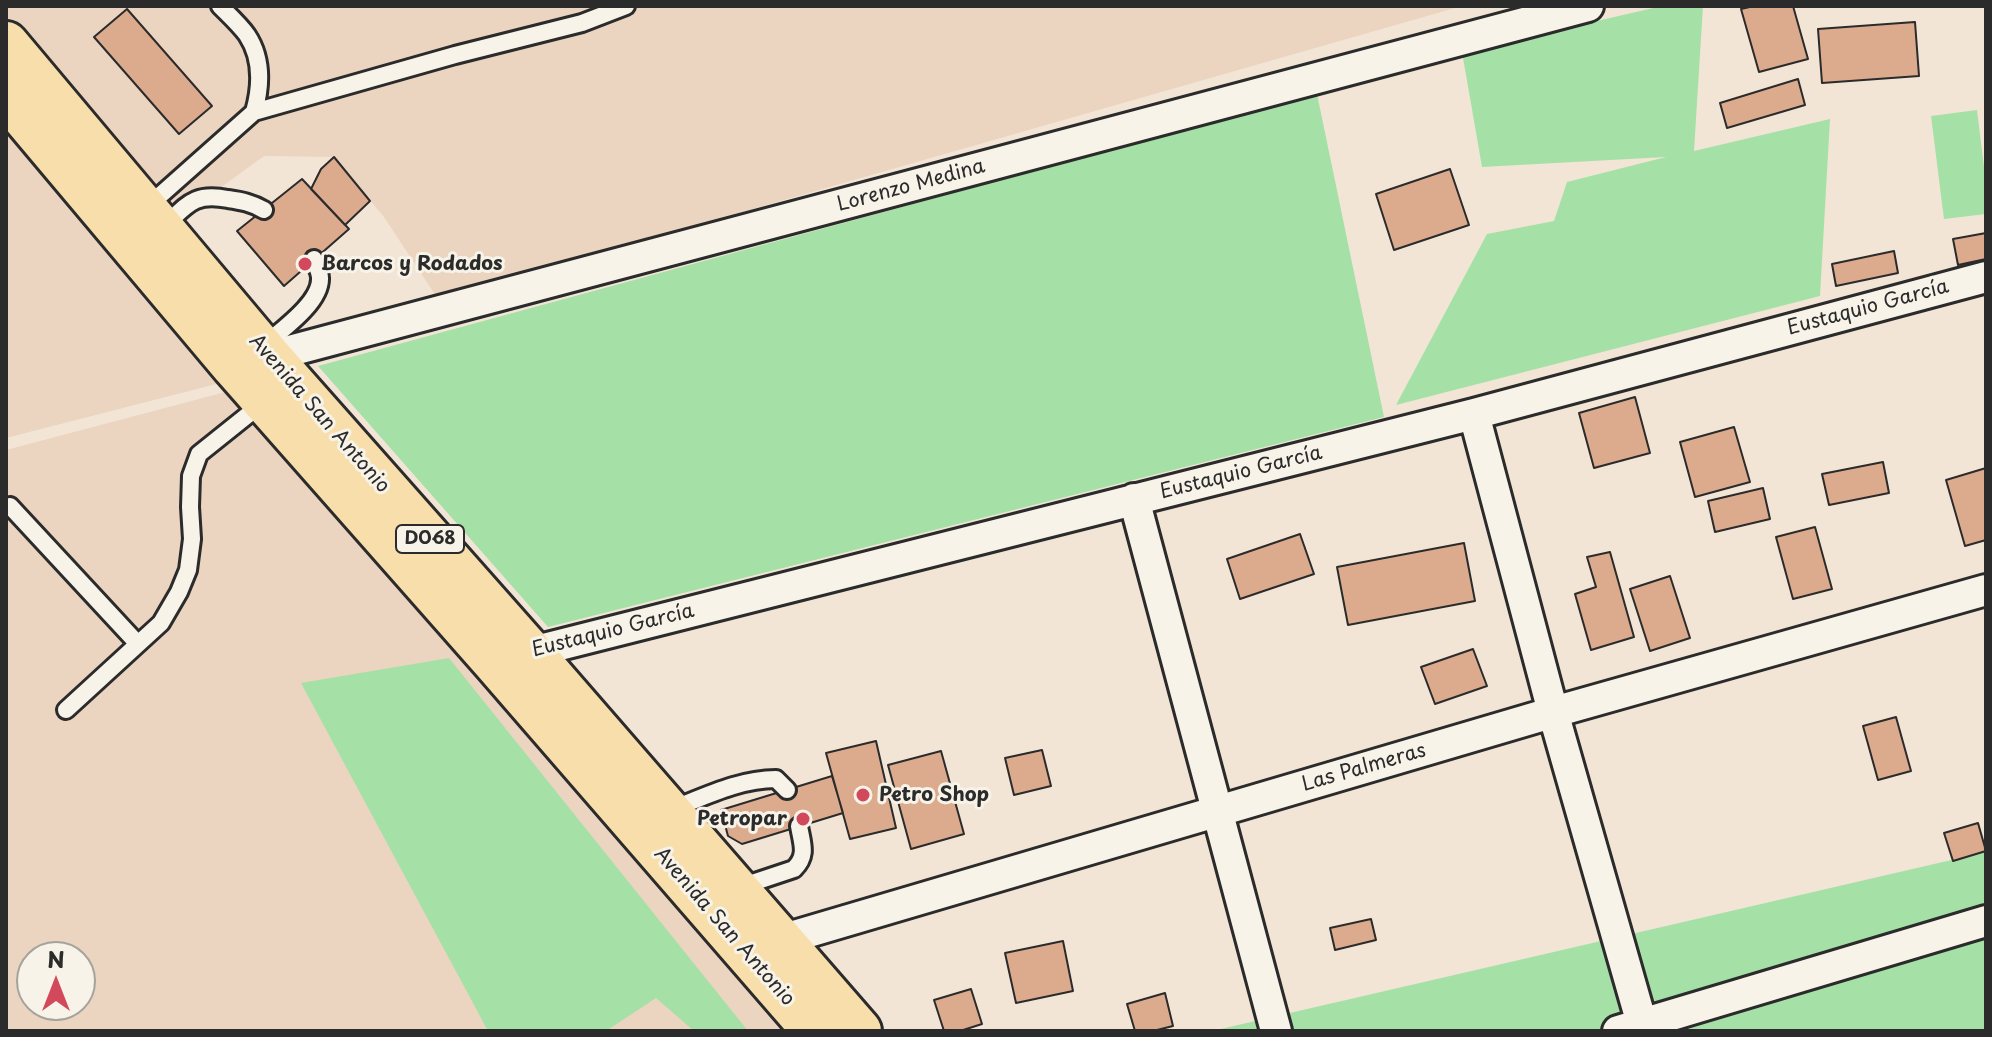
<!DOCTYPE html>
<meta charset="utf-8">
<style>
body{margin:0}
#map{position:relative;width:1992px;height:1037px;overflow:hidden;background:#f2e5d6;font-family:"Playpen Sans",sans-serif}
canvas{display:block}
.frame{position:absolute;inset:0;border:8px solid #2b2b2b;pointer-events:none}
.north{position:absolute;left:16px;top:941px;width:80px;height:80px;box-sizing:border-box;background:#f7f3e8;border:2px solid #a5a39c;border-radius:50%;rotate:0deg;font-size:22px;font-weight:700;line-height:32px;text-align:center;color:#2b2b2b}
.north::after{content:'';display:block;margin:auto;width:28px;height:36px;background:#d1495b;clip-path:polygon(50% 0,100% 100%,50% 72%,0 100%)}
</style>
<div id="map">
<canvas width="1992" height="1037"></canvas>
<div class="frame"></div>
<div class="north">N</div>
</div>
<script>
const ctx = document.querySelector('canvas').getContext('2d');
ctx.lineJoin = 'round';
function fill(path, color) {
  ctx.fillStyle = color;
  ctx.fill(path, 'evenodd');
}
function strokePath(path, color, width, dash) {
  ctx.strokeStyle = color;
  ctx.lineWidth = width;
  ctx.lineCap = dash ? 'butt' : 'round';
  ctx.setLineDash(dash || []);
  ctx.stroke(path);
}
function drawText(font, color, halo, rows, align = 'center') {
  ctx.font = font + ' "Playpen Sans",sans-serif';
  ctx.lineWidth = 6;
  ctx.setLineDash([]);
  ctx.textBaseline = 'middle';
  ctx.strokeStyle = halo;
  ctx.fillStyle = color;
  for (const [text, x, y, turn = 0] of rows) {
    ctx.save();
    ctx.translate(x, y);
    ctx.rotate((+turn || 0) * Math.PI / 180);
    ctx.textAlign = isNaN(turn) ? turn : align;
    if (halo) ctx.strokeText(text, 0, 0);
    ctx.fillText(text, 0, 0);
    ctx.restore();
  }
}
fill(new Path2D(`
 M6,6H1462L438,299L384,217L334,157L264,156L165,228L6,29Z
 M6,119L228,381L6,438Z
 M237,389L798,1031H6V450ZM32,957H80V1005H32Z`), '#ebd4c0');
fill(new Path2D(`
 M1662,6H1703L1694,151L1830,119L1820,296L1396,405L1487,234L1554,221L1567,182L1666,157L1482,167L1462,52Z
 M1317,94L1384,417L548,627L318,366Z
 M1977,110L1986,183V214L1944,219L1931,116Z
 M449,658L748,1031H694L656,998L606,1031H488L301,683Z
 M1986,852V1031H1212Z`), '#a5e1a7');
const building = new Path2D(`
 M1754,6H1793L1808,59L1759,72L1741,9Z
 M127,9L212,106L179,134L94,37Z
 M1915,22L1919,76L1822,83L1818,29Z
 M1798,79L1805,105L1727,128L1720,103Z
 M334,157L370,201L345,225L311,189L321,169Z
 M1450,169L1469,225L1394,250L1376,194Z
 M302,179L349,229L284,286L237,231Z
 M1986,233V259L1958,265L1953,239Z
 M1894,251L1898,273L1836,286L1832,264Z
 M1635,397L1650,453L1594,468L1579,413Z
 M1734,427L1750,482L1695,497L1680,442Z
 M1883,462L1889,493L1829,505L1822,474Z
 M1986,468V540L1965,546L1946,480Z
 M1763,488L1770,519L1715,532L1708,501Z
 M1815,527L1832,589L1793,599L1776,537Z
 M1300,534L1314,574L1240,599L1227,559Z
 M1464,543L1475,601L1348,625L1337,567Z
 M1610,552L1634,637L1591,650L1575,594L1596,587L1587,557Z
 M1670,576L1690,638L1650,651L1630,589Z
 M1473,649L1487,686L1435,704L1421,667Z
 M1896,717L1911,771L1878,780L1863,726Z
 M876,741L896,828L850,839L826,753Z
 M1042,750L1051,786L1014,795L1005,758Z
 M941,751L964,834L911,849L888,765Z
 M832,776L843,813L742,844L728,836L721,810Z
 M1978,823L1986,851L1953,861L1944,833Z
 M1371,919L1376,940L1335,950L1330,928Z
 M1063,941L1073,991L1016,1003L1005,953Z
 M971,989L982,1024L960,1031H944L934,1000Z
 M1165,993L1173,1026L1153,1031H1135L1127,1004Z`);
fill(building, '#dcab8e');
strokePath(building, '#2b2b2b', 2);
const service = new Path2D(`
 M254,112L455,55L582,23L626,6
 M147,207L254,112C261,87 263,59 247,35C240,25 229,15 220,6
 M162,228C187,206 192,192 228,199C242,201 252,203 264,210
 M263,346C280,331 321,303 320,278C320,272 316,265 314,259
 M10,506L138,644
 M66,710L161,623L179,592L188,570L192,539L190,507L191,476L199,454L264,402
 M670,810C704,797 739,779 776,779L787,790
 M740,887L794,869C808,855 802,844 799,826`);
const minor = new Path2D(`
 M252,361L1588,6
 M1474,414L1553,712L1644,1031
 M1134,499L1276,1031
 M516,656L1474,414L1986,277
 M764,945L1561,710L1986,590
 M1618,1031L1986,921`);
const primary = new Path2D(`
 M6,44L268,356L529,651L859,1031
 M6,95L234,366L495,662L815,1031`);
strokePath(service, '#2b2b2b', 22);
strokePath(minor, '#2b2b2b', 36);
strokePath(primary, '#2b2b2b', 50);
strokePath(service, '#f7f3e8', 16);
strokePath(minor, '#f7f3e8', 30);
strokePath(primary, '#f8deab', 44);
for (const [x, y, r, color] of [
 [305,264,8,"#d1495b"],
 [863,795,8,"#d1495b"],
 [803,819,8,"#d1495b"]
]) {
  const dot = new Path2D();
  dot.arc(x, y, r, 0, 2 * Math.PI);
  ctx.fillStyle = color;
  ctx.fill(dot);
  strokePath(dot, '#f7f3e8', 3);
}
for (const [x, y, w] of [
 [430,539,68]
]) {
  const box = new Path2D();
  box.roundRect(x - w / 2, y - 14, w, 28, 6);
  ctx.fillStyle = '#f7f3e8';
  ctx.fill(box);
  strokePath(box, '#2b2b2b', 2);
}
drawText('bold 18px', '#2b2b2b', null, [
 ["D068",430,539]
]);
drawText('20px', '#2b2b2b', '#f7f3e8', [
 ["Lorenzo Medina",911,186,-15],
 ["Eustaquio García",1868,308,-15],
 ["Avenida San Antonio",319,414,49],
 ["Eustaquio García",1241,473,-14],
 ["Eustaquio García",613,631,-14],
 ["Las Palmeras",1364,768,-16],
 ["Avenida San Antonio",724,927,49]
]);
drawText('bold 20px', '#2b2b2b', '#f7f3e8', [
 ["Barcos y Rodados",321,264],
 ["Petro Shop",879,795],
 ["Petropar",787,819,"right"]
], 'left');
</script>
